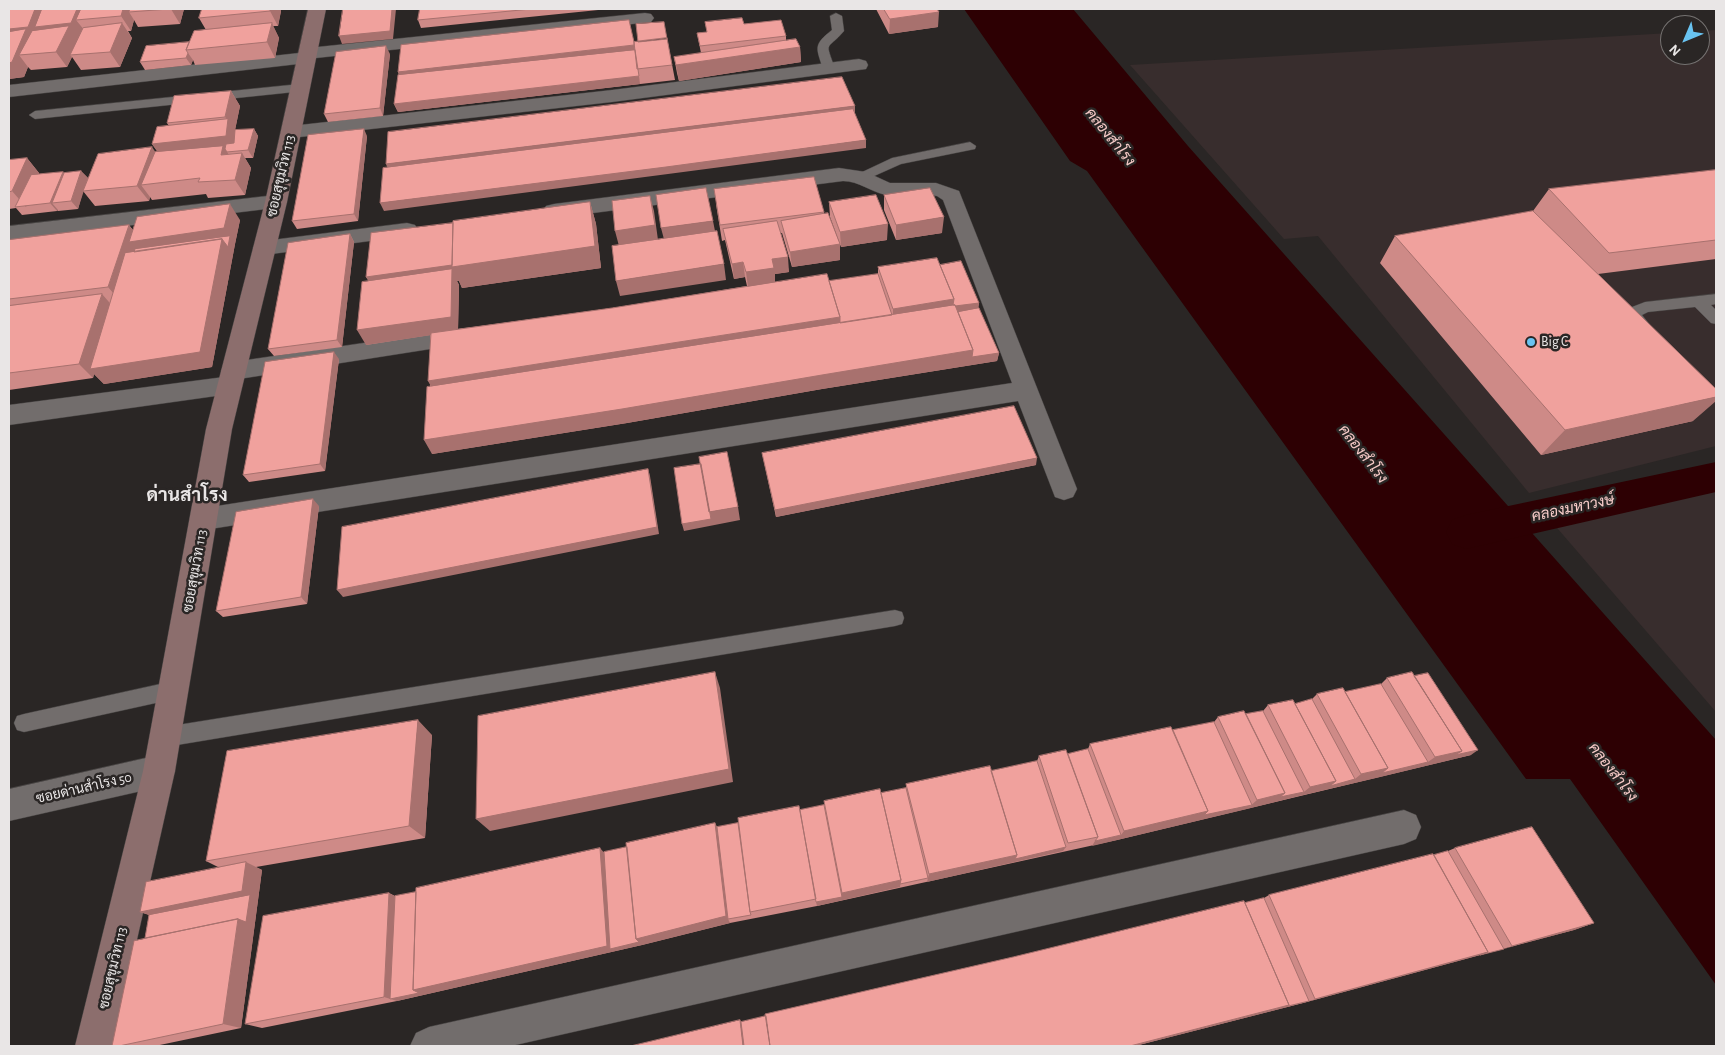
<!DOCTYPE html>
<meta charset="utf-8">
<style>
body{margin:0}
#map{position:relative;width:1725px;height:1055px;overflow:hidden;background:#2a2625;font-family:"Alegreya Sans",sans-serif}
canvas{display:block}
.frame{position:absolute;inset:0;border:10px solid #e9e6e6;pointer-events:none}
.north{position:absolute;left:1660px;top:15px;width:50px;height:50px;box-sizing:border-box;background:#2a2625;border:1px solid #767372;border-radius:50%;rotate:225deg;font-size:14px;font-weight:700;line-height:20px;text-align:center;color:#e9e6e6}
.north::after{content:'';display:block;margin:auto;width:18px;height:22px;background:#69c3f1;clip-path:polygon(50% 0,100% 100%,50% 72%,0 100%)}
</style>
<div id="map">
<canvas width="1725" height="1055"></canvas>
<div class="frame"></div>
<div class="north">N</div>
</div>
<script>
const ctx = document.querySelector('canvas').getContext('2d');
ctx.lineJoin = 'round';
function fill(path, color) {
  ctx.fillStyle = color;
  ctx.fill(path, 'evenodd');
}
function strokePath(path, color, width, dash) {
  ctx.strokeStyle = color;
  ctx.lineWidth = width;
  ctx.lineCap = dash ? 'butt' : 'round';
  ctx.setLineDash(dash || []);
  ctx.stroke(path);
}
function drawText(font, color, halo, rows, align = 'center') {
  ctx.font = font + ' "Alegreya Sans",Sarabun,sans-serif';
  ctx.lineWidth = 5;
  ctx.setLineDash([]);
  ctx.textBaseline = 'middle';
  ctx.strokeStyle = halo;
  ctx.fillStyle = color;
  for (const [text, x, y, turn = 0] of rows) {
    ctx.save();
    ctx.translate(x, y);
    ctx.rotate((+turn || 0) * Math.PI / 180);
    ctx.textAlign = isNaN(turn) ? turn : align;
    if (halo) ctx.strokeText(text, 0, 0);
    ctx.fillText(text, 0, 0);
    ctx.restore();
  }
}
fill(new Path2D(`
 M1716,30V446L1529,493L1318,236L1284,239L1130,65L1670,33V55H1700V31Z
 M1716,470V712L1545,514Z`), '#382d2d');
fill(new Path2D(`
 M964,9H1073L1188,146L1716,740V985L1570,779H1526L1087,171L1070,161Z`), '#2d0003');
fill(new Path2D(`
 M1716,462V492L1466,549L1452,544L1446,532L1452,520L1466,515Z`), '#2d0003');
const lane = new Path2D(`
 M836,13L842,16L844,31C826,52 825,39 835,69L829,73L823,69C816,47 813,45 832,30L830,16Z
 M300,84L304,85L306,88L304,91L35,119L29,115L35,111Z
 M970,142L976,146L975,149L901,164L863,181L856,177L858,174L892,158Z
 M1716,294V304L1711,305L1716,310V324L1711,323L1695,307L1648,312L1642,315L1654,330L1651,334C1640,337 1632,325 1627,316L1632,307L1645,302Z
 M895,610L902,612L904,618L902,624L895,626L165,747L158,744L155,737L158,730L165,727Z
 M174,681L181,684L184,690L181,696L174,699L24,732L17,730L14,723L17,716L24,714Z`);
const street = new Path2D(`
 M645,13L651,14L654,18L651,22L316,58L313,62L307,63L9,97V85L299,53L302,49L308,48Z
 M859,59L866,61L868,65L866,69L612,102L291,138L284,136L281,132L284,128L291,126L612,90Z
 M839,168L866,172L890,183H936L959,191L1077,489L1073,497L1064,500L1055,497L1018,401L204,530L194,527L190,519L194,511L204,508L1012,383L943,200L937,196C920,193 903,199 886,195C871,192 859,181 843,181L554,218L546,216L543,211L546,206L554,204Z
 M276,195L283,197L287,202L283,207L9,240V226Z
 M407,223L415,225L418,230L415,235L264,255L256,253L253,248L256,243L264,241Z
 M467,328L475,330L479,336L475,342L239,379L242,385L239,392L230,394L9,425V405L224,377L221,371L224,365L233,362Z
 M159,755L170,760L175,771L170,782L159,787L9,821V789Z
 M1404,810L1416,815L1421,827L1416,839L1404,844L511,1046H410L416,1033L429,1027Z`);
const secondary = new Path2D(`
 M308,9H326L287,202L232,429L175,771L113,1046H75L143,771L206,429L265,202Z`);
strokePath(lane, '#464342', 1);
strokePath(street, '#464342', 1);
strokePath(secondary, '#464342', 1);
fill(lane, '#726d6c');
fill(street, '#726d6c');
fill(secondary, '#8c6e6d');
fill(new Path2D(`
 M9,9H184L180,24L138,27L134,20L131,31H128L132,38L120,67L81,70L72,57L67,67L31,70L28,67L24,77L9,79Z
 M202,9H280L281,11L278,26H273L279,38L275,58L195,65L193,60L191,65L145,70L140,62L189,42L206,30L199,18Z
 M420,9H608L421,28L418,20Z
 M876,9H937L938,27L889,34Z
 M705,22L744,24L786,36V41L800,47L801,62L679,81L677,73L674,57L701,53L697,33L707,32Z
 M634,42L668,43L675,80L398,112L394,104L399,75L398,72Z
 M390,54L383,116L328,122L324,114Z
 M231,91L240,106L235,130L254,129L258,136L253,158H245L251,168L245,195L208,198L206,194L152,200L150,197L149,201L95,206L83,191L78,209L58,211V210L57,211L22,215L16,208L9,209V160L27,158L39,173V174L63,172L64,173L81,171L88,178L158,152L152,144L169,126L167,123Z
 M367,136L358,221L297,229L292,221Z
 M1716,170V259L1598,274L1693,421L1541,455L1380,263L1395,236L1533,211L1549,189Z
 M884,195L942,233L896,240L884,210Z
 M590,202L596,224L601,268L462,288L459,281H457L459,285L458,329L612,308L747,286L745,277L734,279L725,240L722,241L716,204L824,212V214L840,244V260L792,267L782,233H780L789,272L775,274V282L829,281L878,274V267L940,265L979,303L978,308L999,353L997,361L822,389L627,423L432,454L430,387V335L366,345L369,281L366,277L453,223Z
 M829,202L887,240L841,247L830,217Z
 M240,220L235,244L212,367L104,384L94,374L93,378L9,390V240L129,225L133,230Z
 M350,234L354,242L342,347L274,356L268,349Z
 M339,359L325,471L249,482L243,475Z
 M762,453L1036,465L776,517Z
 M319,506L307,604L223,617L216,611Z
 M1387,678L1471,755L1117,840L817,906L730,923L642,945L397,1001L262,1028L245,1024L389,893L395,896L416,892L627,847L715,823L717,827L906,788V784L991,771L1037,761L1039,756L1068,754L1088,749L1090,744L1173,730L1214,722L1218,717L1246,714L1263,711L1268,705L1295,704L1312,699L1317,694L1345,692L1381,684Z
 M432,735L425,838L256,867L262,870L241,1028L155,1046H112L145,938L149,915L140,912L220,868L206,861Z
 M1455,848L1594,923L1574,930L1495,951L1303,1003L1135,1046L741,1022L1264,898L1269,895L1434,855L1448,851Z`), '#ce8a87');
fill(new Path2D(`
 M35,9H86L76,20L85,31L70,55L72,57L67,67L56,52L19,55L28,67L24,77L9,79V29Z
 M123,9H134L129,12L134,20L131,31L121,16Z
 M171,9H184L180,24Z
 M270,9H280L281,11L278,26L270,11Z
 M392,9H396L393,39L342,44L339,36Z
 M939,12L938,27L889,34L890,19Z
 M122,23L132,38L120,67L110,52Z
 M272,23L279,38L275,58L267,42Z
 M635,45L636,53L402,80L398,72Z
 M386,46L390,54L383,116L380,108Z
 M800,47L801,62L679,81L676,65Z
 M188,53L193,60L191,65L186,58Z
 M639,76L640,84L398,112L394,104Z
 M231,91L240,106L235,130L236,151L227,152L233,161L163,160L152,144L228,121L225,117Z
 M855,106V114L389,172L386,164Z
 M254,129L258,136L253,158L248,150Z
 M364,129L367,136L358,221L354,214Z
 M866,140V148L668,174L384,211L380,203Z
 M152,147L163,163L141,185L150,197L149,201L137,186Z
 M242,153L251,168L245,195L235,180Z
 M27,158L39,173L26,207L12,191Z
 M81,171L88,178L78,209L71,201Z
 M63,172L69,180L52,203L58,210L57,211L50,203Z
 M650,196L654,211L658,240L619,246L615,231Z
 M590,202L596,224L601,268L462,288L459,281H457L459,285L458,331L366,345L357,330L375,292L366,277Z
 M230,204L240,220L235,244L212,367L104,384L94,374L93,378L79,364L102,294L115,309L121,302L108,287L129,225L140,240Z
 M944,217L942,233L896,240V225Z
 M713,221L716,236L665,243L661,228Z
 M888,224L887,240L841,247L840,232Z
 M350,234L354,242L342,347L337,340Z
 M840,244V260L792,267L790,252Z
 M788,257L789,272L775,274V283L748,287L746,272L772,259Z
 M743,262L745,277L734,279L732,264Z
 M724,264L726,280L620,296L616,281Z
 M954,299L979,303L978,311L436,396L428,381L840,317L893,316V309Z
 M973,350L999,353L997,361L822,389L627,423L432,454L424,440Z
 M334,352L339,359L325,471L320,464Z
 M1716,397V401L1693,421L1541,455L1565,430Z
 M1037,458L1036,465L776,517L775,510Z
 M648,469L650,476L659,534L343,597L337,590Z
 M313,499L319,506L307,604L301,597Z
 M738,507L740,520L684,531L682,524L709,512Z
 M715,672L720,688L733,782L490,831L476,819Z
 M418,720L432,735L425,838L409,826Z
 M1478,750L1471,755L1376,778L1382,773L1428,762L1435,757L1462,751Z
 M1388,768L1376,778L1299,796L1310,787L1336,781L1355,779L1361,774Z
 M1304,792L1299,796L1247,809L1257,800L1285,793Z
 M1252,805L1247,809L1092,846L1095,841L1121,835L1124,831L1208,811Z
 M715,823L719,832L728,919L730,923L642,945L397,1001L384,997L389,893L402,900L413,990L600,848L607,856L636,939Z
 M1066,847L1063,851L927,882L929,874L1017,855Z
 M246,862L262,870L241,1028L223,1024L238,919L249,900L159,918L140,912Z
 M901,880L900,887L817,906L816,902L842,893Z
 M1594,923L1574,930L1495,951L1303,1003L1135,1046H1130L1289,1005L1309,1001L1488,952L1504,949Z
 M740,1020L743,1024L746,1046H743Z`), '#a8716e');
const building = new Path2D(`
 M9,9H35L28,27L9,29Z
 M42,9H77L71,23L35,27Z
 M81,9H123L121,16L76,20Z
 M130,9H169L129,12Z
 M202,9H270V11L199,18Z
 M343,9H392L390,31L339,36Z
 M420,9H531L418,20Z
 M884,9H937L939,12L890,19Z
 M742,18L744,24L781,20L786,36L700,46L697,33L707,32L705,22Z
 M629,20L634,42V45L398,72L401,45Z
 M664,22L667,39L638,42L636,24Z
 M122,23L110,52L70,55L83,28Z
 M272,23L267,42L186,50L194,31Z
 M69,26L56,52L19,55L32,31Z
 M26,29L12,62L9,63V32Z
 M667,38L672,65L637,69L634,42Z
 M796,39L800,47L676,65L674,57Z
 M189,42L186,50L188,53L186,58L140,62L146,46Z
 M386,46L380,108L324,114L336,52Z
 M635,50L639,76L394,104L398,75Z
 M842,77L855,106L386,164L388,132Z
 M231,91L225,117L167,123L174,96Z
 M853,109L866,140L666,167L380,203L383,168Z
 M228,119L226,136L152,144L157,127Z
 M254,129L248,150L227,152L225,149L226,144L234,143L235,130Z
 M364,129L354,214L292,221L308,135Z
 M223,146L221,155L242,153L235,180L198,182L200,178L141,185L155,152Z
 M152,147L137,186L83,191L98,154Z
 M27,158L12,191L9,192V160Z
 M1716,170V240L1609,253L1549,189Z
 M81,171L71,201L52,203L64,173Z
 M63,172L50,203L15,207L31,175Z
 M814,177L824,212L720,225L714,189Z
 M706,188L713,221L661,228L656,195Z
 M930,188L944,217L896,225L884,195Z
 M876,195L888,224L840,232L829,202Z
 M650,196L655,225L615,231L612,201Z
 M590,202L595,246L452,267L453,221Z
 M230,204L224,228L129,242L137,217Z
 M1533,211L1716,389V397L1565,430L1395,236Z
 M828,213L840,244L790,252L781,221Z
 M777,221L788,257L772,259L774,268L746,272L743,262L732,264L723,229Z
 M453,223L452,265L366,277L371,233Z
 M129,225L108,287L9,299V240Z
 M717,231L724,264L616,281L612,246Z
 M350,234L337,340L268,349L288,243Z
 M230,236L228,247L222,239L134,252L135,249Z
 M222,239L200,352L90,369L125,253Z
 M937,258L954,299L893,309L878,267Z
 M961,261L979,303L955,306V305H953L954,299L940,265Z
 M452,269L451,317L357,330L362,282Z
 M827,274L840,317L428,381L431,333L612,308Z
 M878,274L892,315L840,323V317L829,281Z
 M102,294L79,364L9,373V306Z
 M955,305L973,350L822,375L622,409L424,440L427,387Z
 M979,308L999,353L972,357L973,350L958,312Z
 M334,352L320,464L243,475L265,362Z
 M1014,406L1037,458L775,510L762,453Z
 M727,452L738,507L709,512L699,457Z
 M701,464L711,519L682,524L674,468Z
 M648,469L657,527L337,590L342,527Z
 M313,499L301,597L216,611L236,512Z
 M715,672L729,769L476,819L478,716Z
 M1412,672L1462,751L1435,757L1387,678Z
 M1428,673L1478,750L1455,755L1462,751L1414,676Z
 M1381,684L1428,762L1382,773L1388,768L1345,692Z
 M1343,688L1388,768L1361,774L1317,694Z
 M1312,699L1355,779L1330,786L1336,781L1295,704Z
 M1293,700L1336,781L1310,787L1268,705Z
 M1244,711L1285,793L1257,800L1218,717Z
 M1263,711L1304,792L1280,797L1285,793L1246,714Z
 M418,720L409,826L206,861L227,751Z
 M1214,722L1252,805L1204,815L1208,811L1173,730Z
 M1171,727L1208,811L1124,831L1090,744Z
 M1088,749L1121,835L1095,841L1098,837L1068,754Z
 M1066,750L1098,837L1068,843L1039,756Z
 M1037,761L1066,847L1015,859L1017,855L991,771Z
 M990,766L1017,855L929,874L906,784Z
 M906,788L928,878L900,884L901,880L881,793Z
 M880,789L901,880L842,893L824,801Z
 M824,805L842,897L816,902L800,810Z
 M799,806L816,899L750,912L738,818Z
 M715,823L726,916L636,939L626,843Z
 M738,823L750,912L751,915L728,919L717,827Z
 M1532,827L1594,923L1512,946L1455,848Z
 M627,847L636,939L639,942L610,949L604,852Z
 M600,848L607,946L413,990L416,888Z
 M1448,851L1504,949L1480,955L1488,952L1434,855Z
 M1433,854L1488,952L1315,999L1269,895Z
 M246,862L242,891L140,912L146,882Z
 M416,892L413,990L419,993L390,999L395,896Z
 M389,893L384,997L245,1024L263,916Z
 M250,895L246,922L238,919L145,938L149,915Z
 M1264,898L1309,1001L1284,1007L1289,1005L1245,903Z
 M1244,901L1289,1005L1130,1046H770L765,1014L1013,957Z
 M238,919L223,1024L119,1046H112L134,941Z
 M766,1016L770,1046H744L741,1022Z
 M740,1020L743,1046H631Z`);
fill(building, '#f0a19d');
strokePath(building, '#a8716e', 1);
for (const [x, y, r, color] of [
 [1531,342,5,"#69c3f1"]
]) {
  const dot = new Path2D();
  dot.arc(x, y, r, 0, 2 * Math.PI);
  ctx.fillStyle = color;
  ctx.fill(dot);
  strokePath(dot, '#2a2625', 2);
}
drawText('14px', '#e9e6e6', '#2a2625', [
 ["ซอยสุขุมวิท 113",281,176,-77],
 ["ซอยสุขุมวิท 113",195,571,-80],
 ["ซอยด่านสำโรง 50",84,788,-13],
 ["ซอยสุขุมวิท 113",113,968,-77]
]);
drawText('14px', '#e9e6e6', '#2a2625', [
 ["Big C",1541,342]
], 'left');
drawText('italic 15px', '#f8ccc9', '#2a2625', [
 ["คลองสำโรง",1110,137,51],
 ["คลองสำโรง",1363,454,52],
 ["คลองมหาวงษ์",1573,508,-12],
 ["คลองสำโรง",1613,772,52]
]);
drawText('bold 19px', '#e9e6e6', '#2a2625', [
 ["ด่านสำโรง",187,495]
]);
</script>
